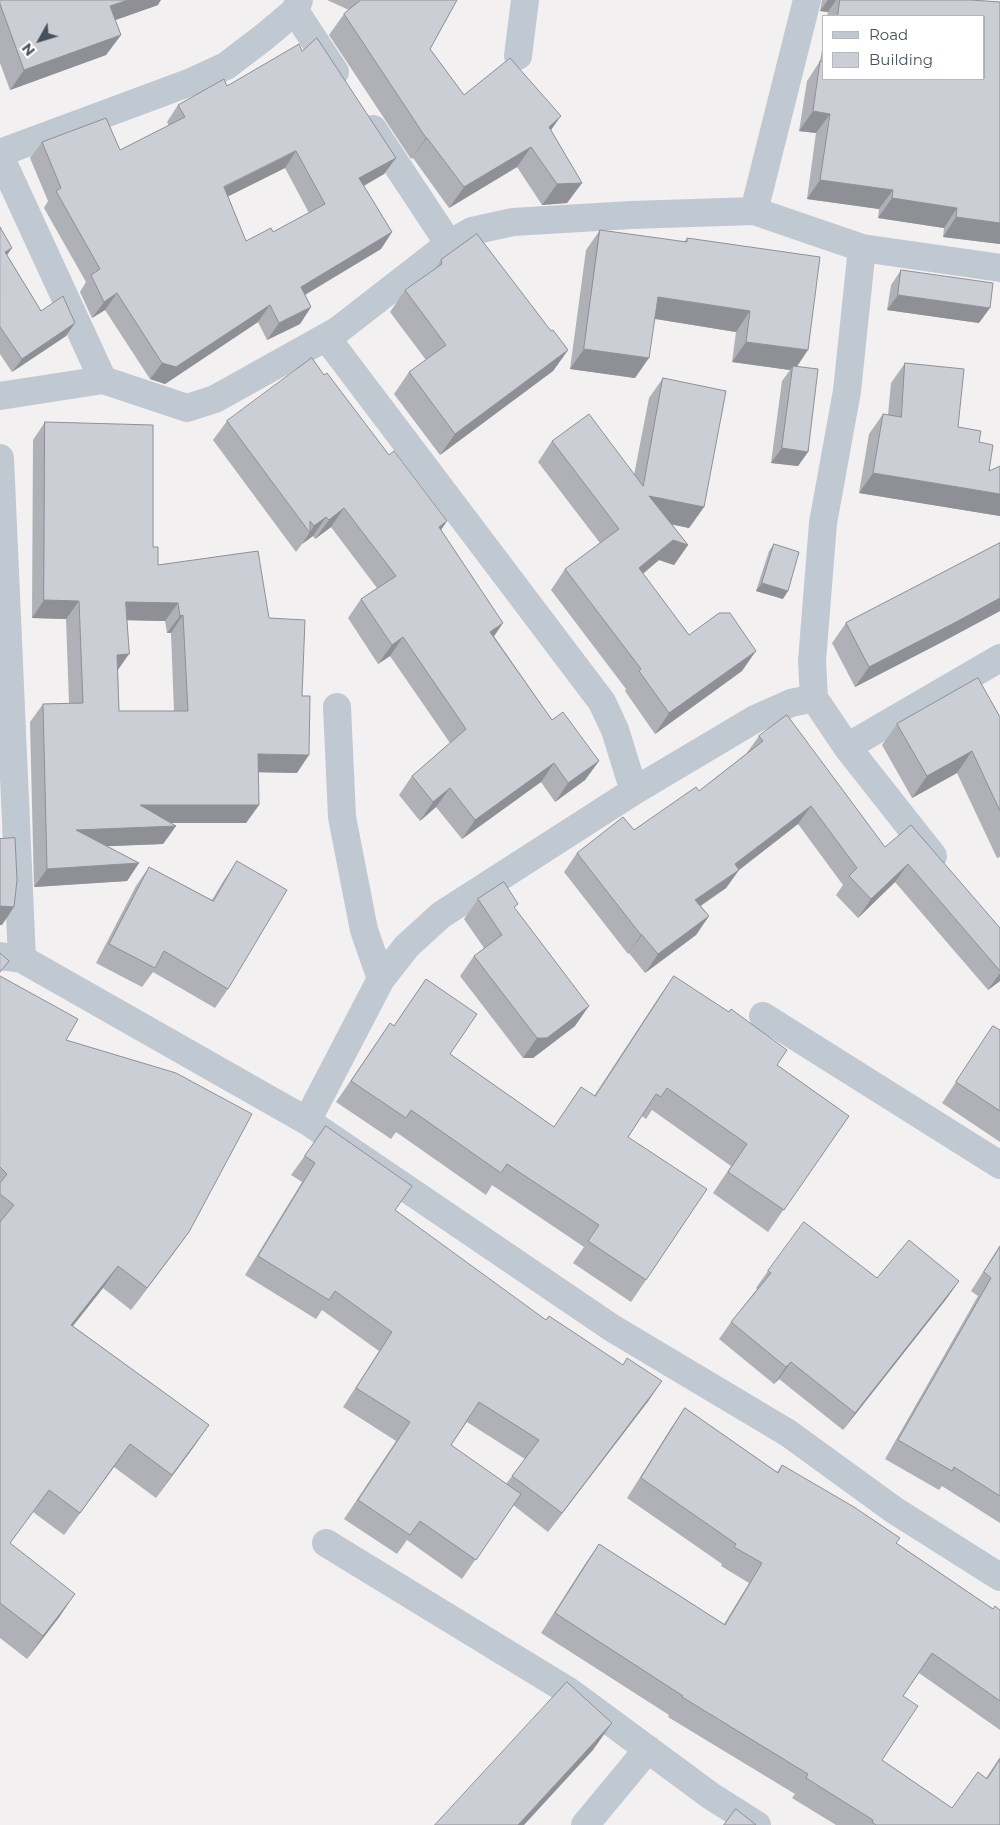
<!DOCTYPE html>
<style>
body{margin:0}
#map{position:relative;width:1000px;height:1825px;overflow:hidden;background:#f2f0f0;font-family:Montserrat,sans-serif}
canvas{display:block}
.legend{position:absolute;left:822px;top:15px;width:162px;height:65px;box-sizing:border-box;background:#fff;border:1px solid #b5b9bf;margin:0;padding:6px 9px;list-style:none;font-size:15px;color:#47515e}
.legend li{display:flex;align-items:center;gap:10px;height:25px}
.legend b{width:25px;border:1px solid #b5b9bf}
.north{position:absolute;left:15px;top:15px;width:50px;height:50px;-webkit-text-stroke:4px #fff;paint-order:stroke;rotate:231deg;font-size:14px;font-weight:700;line-height:20px;text-align:center;color:#47515e}
.north::after{content:'';display:block;margin:auto;width:18px;height:22px;background:#47515e;clip-path:polygon(50% 0,100% 100%,50% 72%,0 100%)}
</style>
<div id="map">
<canvas width="1000" height="1825"></canvas>
<ul class="legend">
<li><b style="height:6px;background:#c0c8d2"></b>Road</li>
<li><b style="height:14px;background:#ccced5"></b>Building</li>
</ul>
<div class="north">N</div>
</div>
<script>
const ctx = document.querySelector('canvas').getContext('2d');
ctx.lineJoin = 'round';
function strokePath(path, color, width, dash) {
  ctx.strokeStyle = color;
  ctx.lineWidth = width;
  ctx.lineCap = dash ? 'butt' : 'round';
  ctx.setLineDash(dash || []);
  ctx.stroke(path);
}
function fill(path, color) {
  ctx.fillStyle = color;
  ctx.fill(path, 'evenodd');
}
strokePath(new Path2D(`
 M295,11L335,72
 M518,56L525,0
 M373,129L449,244
 M0,153L191,82L226,66L264,37L295,11L299,0
 M0,156L103,380
 M754,211L807,0
 M862,248L847,391L823,523L812,661L814,698L847,747L933,856
 M326,337L602,702L615,730L634,791
 M0,396L103,380L187,408L215,399L337,331L449,244L472,231L513,222L631,215L754,211L862,248L1000,268
 M0,458L22,959
 M337,707L342,817L364,930L381,979
 M847,747L1000,658
 M0,956L22,959L307,1121L612,1328L788,1433L894,1510L1000,1577
 M763,1016L1000,1165
 M307,1121L381,979L407,946L441,915L634,791L755,719L791,703L814,698
 M326,1543L570,1692L711,1796L757,1825
 M585,1825L648,1749`), '#c0c8d2', 28);
fill(new Path2D(`
 M0,0L158,5L115,20L121,35L106,55L10,90L0,63Z
 M327,0H457L430,49L464,95L551,130L582,183L567,203L542,205L517,167L449,208L413,158L411,159L329,35L344,14L349,10Z
 M822,0H971L1000,2V244L943,237L944,228L878,218L879,209L807,199L816,133L799,131L807,81L820,61L824,39V79H984V16H827L828,12L820,11Z
 M302,51L396,158L384,174L364,186L392,232L381,249L305,294L311,307L300,324L267,340L258,322L165,384L150,379L105,310L92,318L80,292L86,282L44,208L48,201L30,158L42,142L120,150L169,126L167,122L178,105L227,86ZM285,168L309,213L273,232L246,241L228,196Z
 M0,227L7,255L41,311L66,336L12,372L0,354Z
 M600,230L684,242L687,238L797,366L808,452L798,466L771,463L782,381L790,370L732,362L736,332L655,319L635,378L570,369L586,250Z
 M441,260L551,331L568,350L553,371L440,455L394,394L409,372L426,360L390,312L405,290L435,269Z
 M901,270L979,323L887,310L891,285Z
 M905,363L958,427L979,442L989,471L1000,516L859,493L869,434L883,414L888,415L891,383Z
 M324,375L389,455L447,521L441,530L503,623L494,636L552,720L599,761L585,780L555,802L541,782L462,839L436,807L420,821L399,795L412,776L450,743L390,656L378,664L348,618L361,599L377,588L331,527L315,539L313,536L302,544L296,552L213,440L227,421Z
 M663,378L704,507L689,528L672,524L688,545L674,565L659,560L643,574L689,635L742,671L655,734L625,691L626,689L551,590L565,569L600,543L538,462L552,441L634,475L649,398Z
 M45,422L153,547L158,565L269,618L297,773L258,772L259,805L246,823H170L176,826L163,844L107,846L139,863L127,881L34,887L30,722L43,704L69,703L66,619L32,618L33,440ZM127,620L165,621L167,633H171L174,711H119L118,670L129,654Z
 M1000,543V611L944,641L855,687L832,643L846,623Z
 M774,544L783,599L756,591L769,551Z
 M1000,717V857L997,858L957,773L912,798L882,745L897,724Z
 M759,736L885,847L1000,928V981L988,990L895,882L858,918L836,895L843,885L798,824L739,870L726,888L701,906L709,916L696,935L645,973L629,953L628,954L564,872L577,853L634,830L699,791L746,754Z
 M237,861L228,989L215,1008L153,972L142,987L96,963L136,886L149,867L212,900L224,880Z
 M478,899L515,909L575,1026L533,1058H523L460,976L474,956L484,948L464,919Z
 M0,976L66,1040L189,1232L173,1254L131,1310L103,1288L73,1326L209,1425L156,1498L114,1467L64,1535L33,1512L10,1543L60,1616L27,1659L0,1638Z
 M674,976L777,1065L849,1116L768,1232L713,1193L731,1166L652,1110L646,1119L642,1116L628,1137L646,1280L631,1302L573,1263L584,1247L492,1185L486,1195L396,1132L391,1139L336,1102L390,1023L394,1026L426,979L450,1054L554,1127L581,1087L594,1096L659,997Z
 M993,1026L1000,1030V1142L942,1103Z
 M326,1126L395,1210L649,1400L548,1532L513,1505L462,1579L407,1540L397,1554L344,1519L396,1441L343,1407L379,1351L322,1310L316,1319L245,1275L302,1182L291,1175ZM467,1422L525,1459L506,1484L451,1445Z
 M1000,1245V1523L942,1486L939,1490L885,1459L978,1296L971,1291Z
 M768,1271L877,1278L959,1281L947,1298L843,1430L779,1379L774,1384L719,1339L731,1322L757,1289L756,1288Z
 M685,1408L777,1472L782,1465L993,1609L1000,1610V1730L919,1673L903,1696L882,1760L952,1808L986,1778L1000,1757V1825H836L792,1798L795,1794L668,1717L669,1715L541,1633L585,1564L599,1544L724,1624L749,1583L721,1566L722,1564L627,1498L671,1428Z`), '#afb1b7');
fill(new Path2D(`
 M128,0H161L158,5L96,27L110,6Z
 M828,0H836L828,12L820,11Z
 M121,35L106,55L10,90L24,70Z
 M813,111L830,114L816,133L799,131Z
 M561,116L546,137L549,127Z
 M426,138H427L411,159Z
 M531,147L517,167L449,208L464,187Z
 M296,151L285,168L213,204L224,187Z
 M396,158L384,174L347,195L359,178Z
 M820,180L893,190L879,209L807,199Z
 M582,183L567,203L542,205L557,184Z
 M892,198L957,208L944,228L878,218Z
 M956,217L1000,223V244L943,237Z
 M392,232L381,249L290,304L301,287Z
 M12,248L3,261L5,252Z
 M117,293L105,310L92,318L104,302Z
 M898,295L990,308L979,323L887,310Z
 M658,297L750,311L736,332L644,317Z
 M270,305L258,322L165,384L150,379L162,363Z
 M311,307L300,324L267,340L279,323Z
 M75,323L66,336L12,372L22,359Z
 M746,342L808,350L794,371L793,366L790,370L732,362Z
 M584,349L649,358L635,378L570,369Z
 M568,350L553,371L440,455L455,434Z
 M782,448L808,452L798,466L771,463Z
 M873,473L1000,494V516L859,493Z
 M649,496L704,507L689,528L635,517Z
 M344,508L331,527L315,539L329,520Z
 M326,517L313,536L302,544L314,526Z
 M447,521L434,540L439,527Z
 M673,540L688,545L674,565L659,560L624,589L639,568Z
 M762,583L788,591L783,599L756,591Z
 M1000,598V611L944,641L855,687L869,667Z
 M44,600L79,601L66,619L32,618Z
 M126,602L178,603L165,621L113,620Z
 M183,615L171,633H167L180,616Z
 M503,623L490,642V632Z
 M403,637L390,656L378,664L392,645Z
 M756,651L742,671L655,734L669,713Z
 M129,654L116,672L117,655Z
 M972,751L957,773L912,798L927,776Z
 M258,754L309,755L297,773L246,772Z
 M599,761L585,780L555,802L568,783Z
 M554,763L541,782L462,839L475,820Z
 M450,788L436,807L420,821L433,802Z
 M140,805H259L246,823H128Z
 M811,806L798,824L739,870L726,888L682,918L695,900L735,864Z
 M176,826L163,844L64,848L76,830Z
 M139,863L127,881L34,887L47,869Z
 M908,864L895,882L858,918L871,899Z
 M0,906L14,907L2,925H0Z
 M709,916L696,935L645,973L658,954Z
 M641,935H642L628,954Z
 M1000,973V981L988,990Z
 M589,1006L575,1026L533,1058H523L537,1038Z
 M189,1232L173,1254L131,1310L147,1288Z
 M118,1266L103,1288L56,1347L71,1325Z
 M959,1281L947,1298L843,1430L855,1413Z
 M791,1362L779,1379L774,1384L786,1367Z
 M662,1381L649,1400L548,1532L562,1513Z
 M209,1425L193,1448L156,1498L172,1475Z
 M130,1444L114,1467L64,1535L80,1513Z
 M75,1594L60,1616L27,1659L43,1636Z
 M612,1723L593,1750L524,1825H518Z`), '#8f9095');
const building = new Path2D(`
 M0,0H128L110,6L121,35L24,70L0,4Z
 M361,0H457L430,49L464,95L510,58L561,116L549,127L582,183L557,184L531,147L464,187L427,138H426L344,14Z
 M840,0H971L1000,2V223L956,217L957,208L892,198L893,190L820,180L830,114L813,111L820,61L824,62V79H984V16H838Z
 M317,38L396,158L359,178L392,232L301,287L311,307L279,323L270,305L176,367L162,363L117,293L104,302L91,275L100,269L56,191L61,188L42,142L106,118L120,150L185,117L178,105L224,79L227,86L299,44L302,51ZM296,151L325,204L273,232L271,228L246,241L224,187Z
 M0,227L12,248L5,252L41,311L63,296L75,323L22,359L0,327Z
 M600,230L687,242V238L820,257L808,350L746,342L750,311L658,297L649,358L584,349Z
 M477,234L551,331L553,330L568,350L455,434L409,372L446,345L405,290L442,264L441,260Z
 M901,270L993,283L990,308L898,295Z
 M312,358L324,375L327,373L389,455L394,451L447,521L439,527L503,623L490,632L552,720L563,712L599,761L568,783L554,763L475,820L450,788L433,802L412,776L466,729L403,637L392,645L361,599L396,576L344,508L329,520L326,517L314,526L310,521V533L227,421Z
 M905,363L964,369L958,427L981,431L979,442L993,445L989,471L1000,466V494L873,473L883,414L901,417Z
 M793,366L818,369L808,452L782,448Z
 M663,378L726,391L704,507L649,496L688,545L673,540L639,568L689,635L719,613H730L756,651L669,713L639,671L641,669L565,569L619,529L552,441L589,414L643,486Z
 M45,422L153,425V547H158V565L258,551L269,618L305,620L302,696H310L309,755L258,754L259,805H140L176,826L76,830L139,863L47,869L43,704L83,703L79,601L44,600ZM126,602L178,603L180,616L183,615L188,711H119L117,655L129,654Z
 M1000,543V598L958,621L869,667L846,623Z
 M774,544L799,552L788,591L762,583Z
 M978,678L1000,717V811L972,751L927,776L897,724Z
 M787,715L885,847L911,825L1000,928V971L908,864L871,899L849,876L857,868L811,806L735,864L739,870L695,900L709,916L658,954L642,935H641L577,853L623,817L634,830L696,787L699,791L763,741L759,736Z
 M15,838L17,880L14,907L0,906V839Z
 M237,861L287,890L228,989L164,951L155,968L109,944L149,867L213,901Z
 M504,882L518,904L514,907L589,1006L547,1038H537L474,956L502,935L478,899Z
 M0,953L9,961L0,972Z
 M0,976L78,1019L66,1040L176,1073L252,1114L189,1232L147,1288L118,1266L71,1325L209,1425L172,1475L130,1444L80,1513L49,1490L10,1543L75,1594L43,1636L0,1603V1222L14,1205L0,1194V1183L7,1174L0,1167Z
 M674,976L729,1012L731,1009L787,1050L777,1065L849,1116L784,1210L728,1172L747,1144L667,1088L661,1097L656,1094L628,1137L707,1189L646,1280L588,1241L599,1225L507,1164L501,1173L411,1110L406,1118L351,1081L390,1023L394,1026L426,979L477,1014L450,1054L554,1127L581,1087L595,1096Z
 M993,1026L1000,1030V1111L956,1082Z
 M326,1126L412,1186L395,1210L546,1320L549,1316L623,1365L627,1358L662,1381L562,1513L512,1476L539,1440L479,1402L451,1445L521,1494L476,1560L420,1521L410,1535L358,1500L410,1422L356,1388L392,1332L335,1291L329,1300L258,1256L315,1163L305,1156Z
 M804,1222L877,1278L909,1240L959,1281L855,1413L791,1362L786,1367L731,1322L771,1273L768,1271Z
 M1000,1247V1496L954,1467L952,1471L898,1440L991,1278L984,1272Z
 M685,1408L778,1473L782,1465L854,1507L900,1538L896,1543L993,1609L995,1606L1000,1610V1701L932,1653L903,1696L918,1706L882,1760L952,1808L978,1772L987,1779L1000,1759V1825H876L872,1822L873,1820L806,1778L808,1774L682,1697L683,1696L555,1613L599,1544L725,1625L762,1563L734,1547L736,1544L641,1478Z
 M567,1682L612,1723L518,1825H435Z
 M736,1809L756,1825H724Z`);
fill(building, '#ccced5');
strokePath(building, '#8f9095', 1);
</script>
